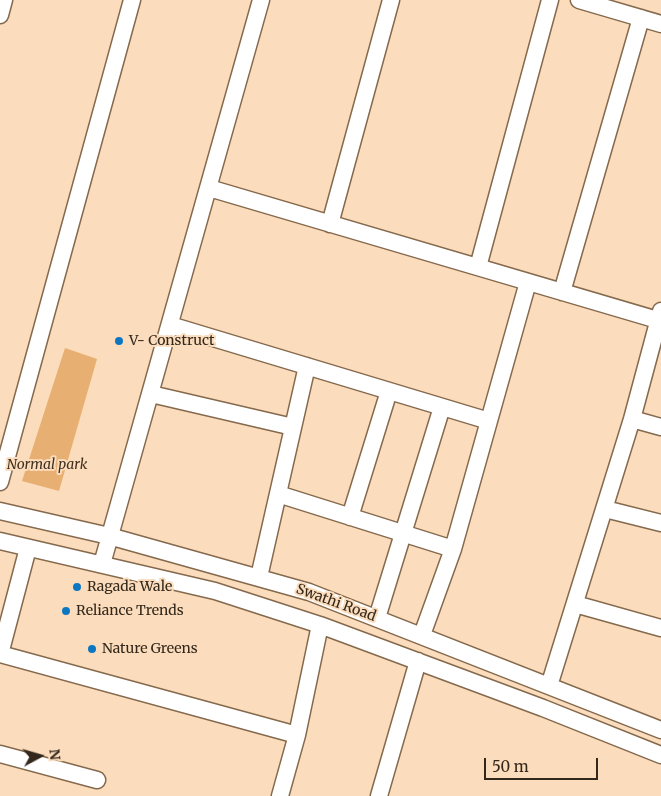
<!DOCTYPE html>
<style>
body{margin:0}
#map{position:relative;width:661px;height:796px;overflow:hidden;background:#fbdcbc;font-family:Merriweather,serif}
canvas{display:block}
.north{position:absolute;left:15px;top:731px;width:50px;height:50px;-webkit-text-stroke:4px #fbdcbc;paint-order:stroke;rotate:84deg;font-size:14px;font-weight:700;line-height:20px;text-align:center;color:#32271a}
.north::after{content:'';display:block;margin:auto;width:18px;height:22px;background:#32271a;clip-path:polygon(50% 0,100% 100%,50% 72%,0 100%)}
.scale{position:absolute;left:484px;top:758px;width:114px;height:22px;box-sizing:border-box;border:2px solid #32271a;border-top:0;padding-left:6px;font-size:15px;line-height:18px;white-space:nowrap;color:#32271a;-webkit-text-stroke:4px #fbdcbc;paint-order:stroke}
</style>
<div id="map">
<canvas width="661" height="796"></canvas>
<div class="north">N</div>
<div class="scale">50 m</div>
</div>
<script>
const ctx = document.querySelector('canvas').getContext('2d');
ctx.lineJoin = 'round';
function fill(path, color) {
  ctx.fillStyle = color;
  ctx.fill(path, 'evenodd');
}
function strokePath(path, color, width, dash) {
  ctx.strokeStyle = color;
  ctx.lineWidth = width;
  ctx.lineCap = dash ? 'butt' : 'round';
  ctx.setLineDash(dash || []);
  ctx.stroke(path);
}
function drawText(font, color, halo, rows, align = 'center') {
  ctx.font = font + ' Merriweather,serif';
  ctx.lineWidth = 4;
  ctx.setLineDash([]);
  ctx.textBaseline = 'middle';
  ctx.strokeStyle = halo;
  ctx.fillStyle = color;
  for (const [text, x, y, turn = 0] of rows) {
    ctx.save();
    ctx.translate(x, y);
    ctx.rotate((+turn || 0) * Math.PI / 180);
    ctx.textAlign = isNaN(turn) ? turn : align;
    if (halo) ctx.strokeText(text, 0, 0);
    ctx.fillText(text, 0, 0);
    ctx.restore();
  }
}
fill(new Path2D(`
 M65,348L97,359L59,491L22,481Z`), '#e7af72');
const minor = new Path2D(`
 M579,0L661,24
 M0,15L4,0
 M209,188L661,321
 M330,224L391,0
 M478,267L550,0
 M562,292L641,18
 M170,325L489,421
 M151,394L293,427
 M632,419L661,427
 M0,482L132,0
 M278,494L453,549
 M605,509L661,523
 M0,511L109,536L309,592L661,730
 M350,517L389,391
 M0,541L215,591L320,625L543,708L661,755
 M102,564L261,0
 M259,577L307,366
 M575,604L661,628
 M377,618L442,407
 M422,635L453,549L528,282
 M0,654L297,735
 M0,654L28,548
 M549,686L632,419L661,311
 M0,754L97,780
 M280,796L297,735L320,625
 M379,796L418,661`);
strokePath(minor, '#85694d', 19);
strokePath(minor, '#fff', 16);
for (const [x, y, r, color] of [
 [119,341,5,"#0d76c1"],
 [77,587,5,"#0d76c1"],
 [66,611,5,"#0d76c1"],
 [92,649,5,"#0d76c1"]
]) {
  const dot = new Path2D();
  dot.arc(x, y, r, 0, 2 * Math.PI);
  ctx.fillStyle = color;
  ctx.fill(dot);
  strokePath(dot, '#fbdcbc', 2);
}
drawText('14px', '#32271a', '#fbdcbc', [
 ["V- Construct",129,341],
 ["Ragada Wale",87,587],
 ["Reliance Trends",76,611],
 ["Nature Greens",102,649]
], 'left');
drawText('italic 14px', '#3f2f1d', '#fbdcbc', [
 ["Normal park",47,465]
]);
drawText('14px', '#32271a', '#fbdcbc', [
 ["Swathi Road",336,603,20]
]);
</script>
